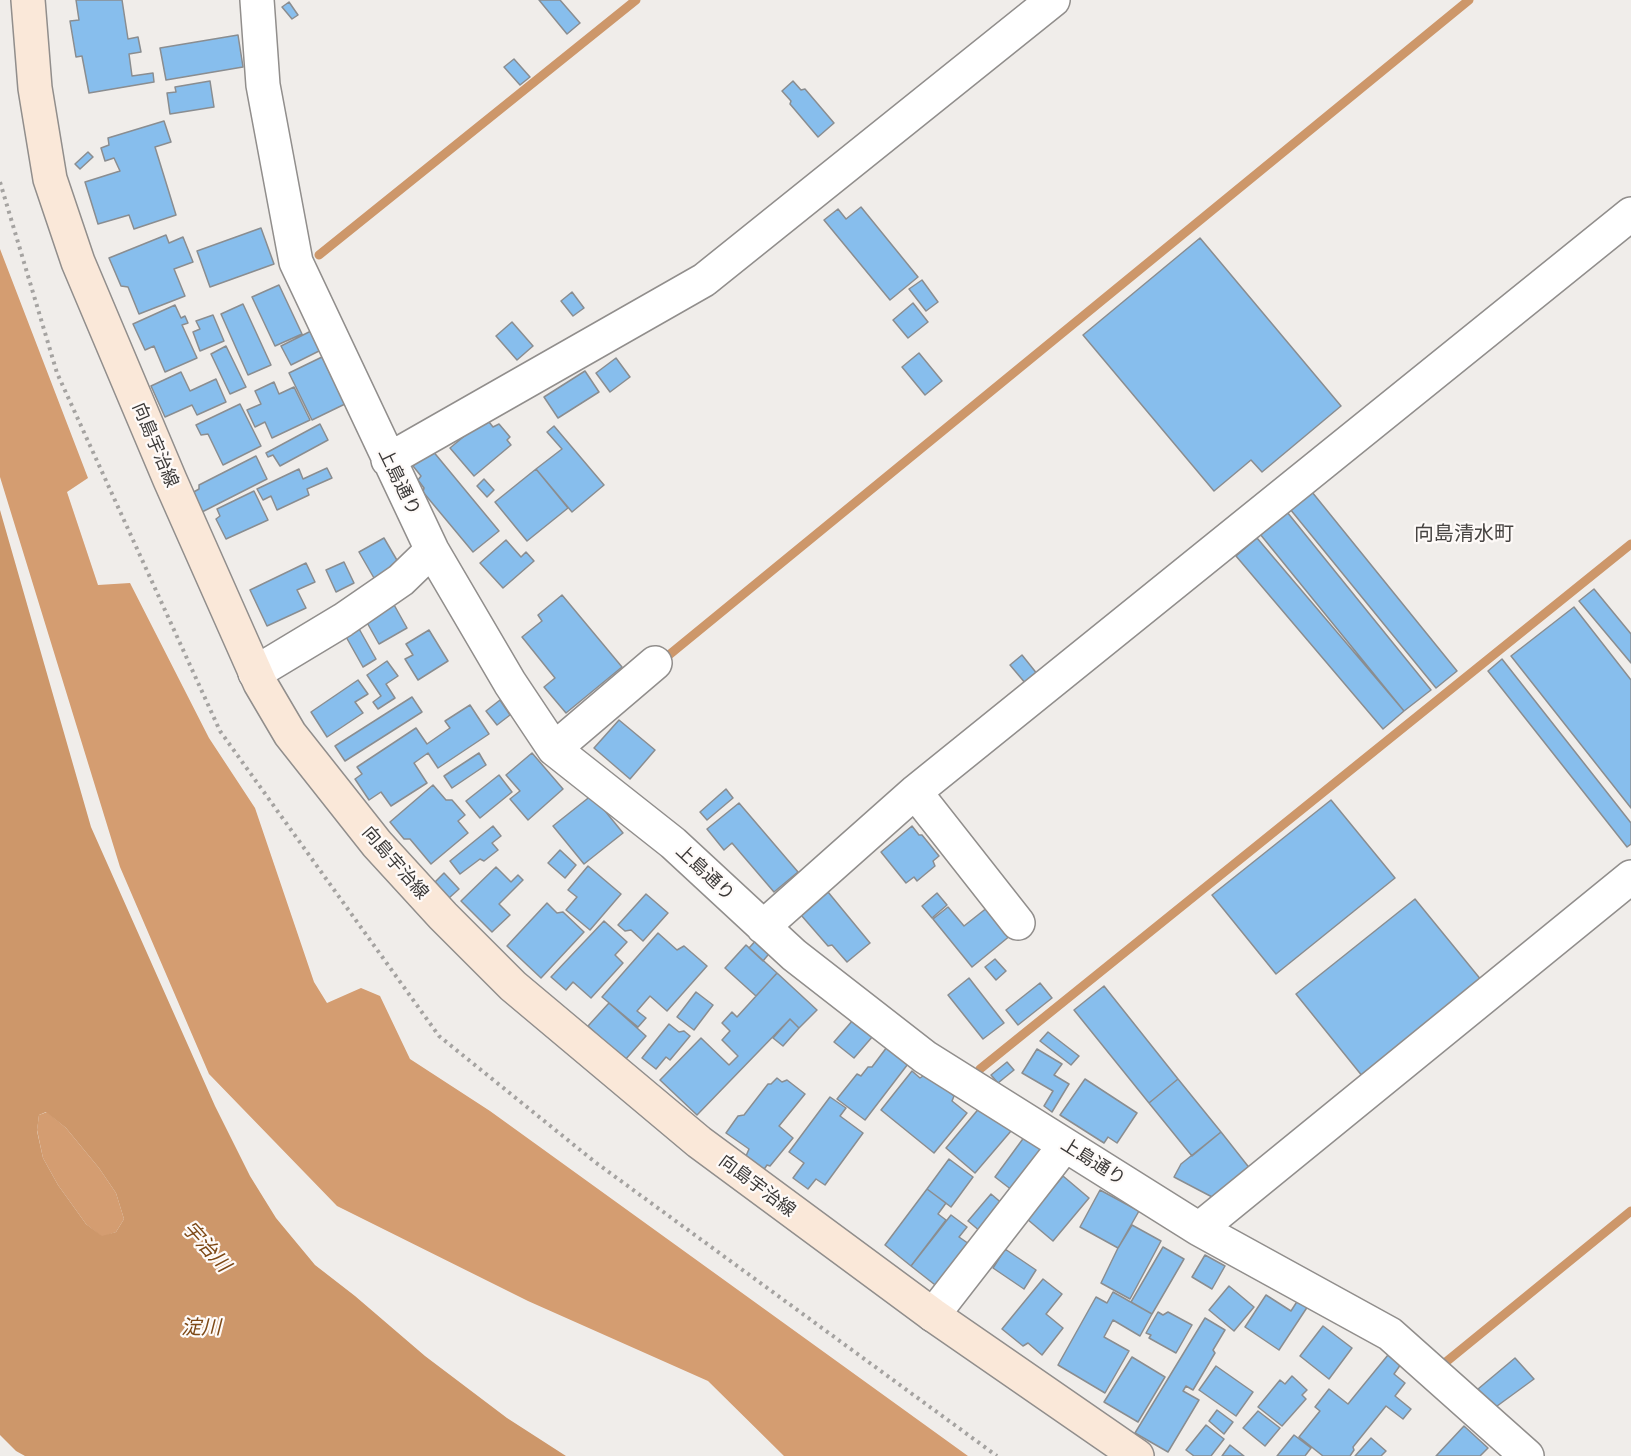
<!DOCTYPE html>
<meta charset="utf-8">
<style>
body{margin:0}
canvas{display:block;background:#f0edea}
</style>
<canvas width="1631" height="1456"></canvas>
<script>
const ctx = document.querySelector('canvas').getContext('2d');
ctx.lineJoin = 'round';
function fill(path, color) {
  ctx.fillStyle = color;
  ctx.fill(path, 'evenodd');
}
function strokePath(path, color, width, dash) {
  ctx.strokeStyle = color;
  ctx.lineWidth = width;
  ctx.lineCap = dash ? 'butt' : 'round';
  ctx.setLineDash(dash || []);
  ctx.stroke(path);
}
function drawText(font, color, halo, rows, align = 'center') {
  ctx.font = font + ' Montserrat,"Noto Sans JP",sans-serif';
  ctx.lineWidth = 4.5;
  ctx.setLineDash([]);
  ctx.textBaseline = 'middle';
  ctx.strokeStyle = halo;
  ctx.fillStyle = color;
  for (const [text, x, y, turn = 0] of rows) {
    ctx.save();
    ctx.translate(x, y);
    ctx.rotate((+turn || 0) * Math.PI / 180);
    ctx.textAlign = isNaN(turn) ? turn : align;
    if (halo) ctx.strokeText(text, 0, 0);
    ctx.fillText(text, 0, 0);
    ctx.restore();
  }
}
fill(new Path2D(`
 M0,249L88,478L67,492L98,585L130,583L209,738L255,808L314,982L327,1003L361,988L380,996L410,1059L490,1111L968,1456H784L708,1381L528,1301L337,1206L209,1074L120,867L0,477Z
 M47,1112L66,1128L99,1168L116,1193L124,1219L116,1232L102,1237L86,1224L58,1185L43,1158L37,1130L39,1115Z`), '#d49d71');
fill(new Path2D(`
 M0,510L91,827L215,1106L250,1176L276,1218L315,1265L355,1296L425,1356L507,1418L566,1456H25L16,1451L0,1435ZM46,1112L66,1128L99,1168L116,1193L124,1219L116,1232L102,1236L86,1224L58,1185L43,1158L37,1131L39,1115Z`), '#cd976a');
strokePath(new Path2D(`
 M319,255L636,0
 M664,659L1469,0
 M980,1069L1631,544
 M1441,1366L1631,1211`), '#cd976a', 9);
const building = new Path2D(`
 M76,0H122L128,39L138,37L141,52L129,54L132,76L153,73L154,82L89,93L82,56L76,57L70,21L79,20Z
 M539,0H560L580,23L567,34Z
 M289,2L298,15L292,19L282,7Z
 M238,35L243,67L166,80L160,48Z
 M514,59L530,77L520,85L504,67Z
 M210,81L214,107L170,114L167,93L176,92L175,87Z
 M793,81L801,90L805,89L834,123L818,137L790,104L791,101L782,91Z
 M164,121L171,142L155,147L176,215L134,229L129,215L98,224L85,182L120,171L114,158L105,161L101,148L109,145L108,138Z
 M88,152L93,157L80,169L75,164Z
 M861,207L918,277L890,300L824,220L838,209L846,219Z
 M261,228L274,264L210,287L197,251Z
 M166,235L169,243L183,237L193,262L174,269L185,296L139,314L128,287L121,286L109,258Z
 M1200,238L1341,406L1262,472L1251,460L1214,491L1083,335Z
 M922,280L938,302L926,311L909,289Z
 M279,285L302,334L275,346L252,297Z
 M572,292L584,308L573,316L561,301Z
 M913,303L928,322L908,338L893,320Z
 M243,304L271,365L248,375L221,314Z
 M175,305L181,318L185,316L188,323L182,325L197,358L165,372L154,346L145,350L133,324Z
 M213,315L224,341L200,351L193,332L200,329L196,321Z
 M512,322L533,346L517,360L496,336Z
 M311,331L321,350L291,365L281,346Z
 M226,346L246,387L230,394L211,354Z
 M919,353L942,381L925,395L902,367Z
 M322,357L345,404L312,420L289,373Z
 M616,358L630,377L610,392L596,373Z
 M585,371L599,392L558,418L544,397Z
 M181,372L190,391L216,379L226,402L197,415L192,405L165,417L151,386Z
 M274,382L279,394L294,387L310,420L272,438L265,422L255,427L247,410L261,404L255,391Z
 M240,404L261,446L223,465L208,434L201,435L196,425Z
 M486,418L493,427L499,424L510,437L507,440L511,445L474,476L450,448Z
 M320,424L328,440L280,466L273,455L268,457L266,453Z
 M554,426L604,485L572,512L536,469L562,449L547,432Z
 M432,450L499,531L473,552L423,492L424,488L418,480L421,476L413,466Z
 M256,456L267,479L202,512L192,493L199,489V485Z
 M327,468L332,478L307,489L309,495L277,510L271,496L263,500L257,489L299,469L303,479Z
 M536,469L568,508L527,541L495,502Z
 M484,479L494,490L487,497L477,486Z
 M254,491L268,520L226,539L216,519L220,516L217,509Z
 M1312,492L1457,671L1436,688L1290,509Z
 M1287,512L1431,690L1404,711L1260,534Z
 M384,538L398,562L391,566L396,575L378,585L359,552Z
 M1257,538L1404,711L1383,729L1236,556Z
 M506,540L521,557L526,552L534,561L503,588L480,563Z
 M344,562L354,583L336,592L326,570Z
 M306,563L315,582L297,590L306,608L267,626L250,590Z
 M1594,589L1631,634V663L1579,601Z
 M562,595L622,667L566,713L544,687L555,678L522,637L542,621L538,615Z
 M393,603L407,628L379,644L365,619Z
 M1574,607L1631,680V808L1511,656Z
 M358,627L376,659L363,667L345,635Z
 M429,630L448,661L418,680L405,659L413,655L406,644Z
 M1022,655L1038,675L1026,684L1010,665Z
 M1502,659L1631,823V844L1627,847L1488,671Z
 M387,661L398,676L386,684L395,698L378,709L373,702L381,696L367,675Z
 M358,680L368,694L355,702L363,713L327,737L311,712Z
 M412,697L422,712L345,761L335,746Z
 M500,700L510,715L497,725L486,711Z
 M470,705L489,734L438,768L428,753L414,763L427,783L391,806L381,792L369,800L355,779L362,774L357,767L416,728L427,744L450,728L445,721Z
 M619,720L655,750L630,779L594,748Z
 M479,753L486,765L452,788L444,776Z
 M532,753L563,789L528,820L510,799L520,791L506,775Z
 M499,775L512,792L480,818L466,801Z
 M433,785L446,800H452L465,815L458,821L468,833L431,864L410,839H404L390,822Z
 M726,789L733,798L707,820L700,812Z
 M592,795L623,833L584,864L553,826Z
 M1331,800L1395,878L1276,974L1212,895Z
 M739,803L798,872L774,892L732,843L724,850L707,829Z
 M493,826L501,836L492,843L498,850L484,861L480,859L460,874L450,861Z
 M912,826L919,835H922L939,856L933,861L935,866L917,881L914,877L906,883L881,852Z
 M560,850L576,865L565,878L548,863Z
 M588,866L621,894L590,930L566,910L577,897L568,890Z
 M496,867L511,882L518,875L523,880L499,904L510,915L492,932L461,901Z
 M444,873L459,889L449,898L435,882Z
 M828,892L870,943L847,962L832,945L828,946L801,915Z
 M937,893L947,905L932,918L922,906Z
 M646,894L668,913L643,941L631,930L625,931L618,925Z
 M1415,899L1482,981L1363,1077L1296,994Z
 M547,903L557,913L563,912L584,932L541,978L507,946Z
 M948,907L964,926L988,907L1011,935L972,967L933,919Z
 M604,921L627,942L615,955L623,963L591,998L573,982L566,990L551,977Z
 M658,933L677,950L684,946L707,966L667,1011L650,996L637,1011L646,1018L638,1027L602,997Z
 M758,938L772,950L763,961L749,948Z
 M746,945L777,973L756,996L725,968Z
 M995,959L1006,971L996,980L985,967Z
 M777,973L817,1010L799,1028L790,1019L697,1115L660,1080L701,1038L729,1065L738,1056L722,1040L730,1031L722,1023L732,1012L737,1017Z
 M969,978L1004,1023L983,1039L948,995Z
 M1040,983L1052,998L1018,1025L1006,1010Z
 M1104,986L1178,1079L1149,1103L1074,1010Z
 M696,992L713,1005L694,1030L677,1017Z
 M609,1003L646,1036L625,1060L588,1026Z
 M790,1019L799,1028L783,1046L773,1038Z
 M853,1020L873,1036L854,1058L834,1042Z
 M669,1024L679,1032L684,1031L690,1036L670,1060L666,1057L656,1069L642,1058Z
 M1048,1032L1079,1056L1071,1065L1040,1041Z
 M890,1043L911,1060L865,1120L837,1099L857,1074L861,1076L868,1067H872Z
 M1037,1049L1062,1064L1054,1075L1069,1084L1052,1112L1044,1106L1053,1091L1022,1073Z
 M1007,1062L1014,1070L998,1083L991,1075Z
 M912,1071L920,1078L926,1074L954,1096L952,1101L967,1113L934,1153L881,1110Z
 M777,1078L782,1082L787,1080L805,1094L779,1126L793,1138L770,1166L767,1165L763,1171L746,1156L749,1149L726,1133L738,1116L744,1115L768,1084H771Z
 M1085,1079L1137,1113L1117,1143L1108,1137L1104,1143L1060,1115Z
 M1178,1079L1221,1132L1192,1156L1149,1103Z
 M830,1097L846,1108L840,1116L863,1133L825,1185L816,1179L808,1189L793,1178L804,1163L789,1152Z
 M981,1106L1011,1131L975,1173L946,1148Z
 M1221,1132L1251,1170L1214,1198L1174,1177L1181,1164Z
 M1025,1136L1048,1153L1017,1194L995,1177Z
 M949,1159L973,1177L951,1207L927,1189Z
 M1063,1176L1089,1198L1053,1241L1027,1219Z
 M927,1189L946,1203L938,1214L946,1220L911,1266L885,1245Z
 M1100,1190L1139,1211L1118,1248L1080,1227Z
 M991,1194L1004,1205L981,1232L968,1221Z
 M951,1215L967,1227L959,1237L972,1246L939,1288L911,1266Z
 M1132,1225L1161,1241L1130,1299L1101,1283L1118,1248Z
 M1163,1247L1184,1259L1152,1314L1131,1302Z
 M1005,1249L1036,1270L1024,1289L993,1268Z
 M1205,1255L1225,1266L1212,1289L1192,1277Z
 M1043,1279L1062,1294L1046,1314L1063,1328L1042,1355L1028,1343L1023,1346L1002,1329Z
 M1229,1286L1254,1307L1234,1331L1209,1310Z
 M1113,1292L1152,1314L1140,1336L1113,1320L1104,1337L1129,1351L1105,1393L1058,1365L1096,1297L1107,1303Z
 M1266,1295L1291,1311L1298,1300L1308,1306L1279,1350L1245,1327Z
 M1158,1312L1163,1315L1168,1312L1192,1325L1176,1353L1149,1338L1151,1335L1146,1333Z
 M1205,1318L1225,1330L1213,1350L1215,1353L1193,1390L1186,1386L1183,1391L1199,1400L1168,1452L1135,1433Z
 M1323,1326L1352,1348L1329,1379L1300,1356Z
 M1388,1355L1401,1364L1394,1374L1405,1383L1395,1396L1411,1409L1403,1419L1386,1406L1353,1447L1354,1450L1350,1456H1323L1299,1437L1320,1411L1315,1407L1329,1389L1348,1404Z
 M1132,1357L1165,1377L1138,1422L1104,1402Z
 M1515,1358L1534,1379L1493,1409L1478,1389Z
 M1216,1366L1253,1392L1236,1416L1199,1390Z
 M1292,1376L1307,1390L1302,1395L1306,1399L1282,1426L1258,1407L1280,1380L1285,1384Z
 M1217,1410L1233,1422L1224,1434L1209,1421Z
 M1258,1411L1280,1428L1265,1446L1243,1428Z
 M1206,1425L1224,1439L1211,1456H1194L1186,1450Z
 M1464,1426L1488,1448L1480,1456H1436Z
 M1294,1435L1311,1448L1305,1456H1277Z
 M1371,1438L1386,1451L1381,1456H1355Z
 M1230,1445L1244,1456H1222Z`);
fill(building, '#87beed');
strokePath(building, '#8a8d90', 1.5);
const street = new Path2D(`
 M257,0L263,85L296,262L432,550L510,683L554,749L673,843L794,955L925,1057L1199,1229L1390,1334L1527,1456
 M388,460L704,280L1053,0
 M255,673L343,620L401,580L432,550
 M554,749L655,663
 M915,792L1018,923
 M763,927L915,792L1631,214
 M1199,1229L1631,877
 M933,1315L1065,1145`);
const secondary = new Path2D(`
 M28,0L35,88L50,179L78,262L170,480L260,683L290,734L377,844L443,916L513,986L699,1142L933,1315L1137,1456`);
strokePath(street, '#918e8c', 36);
strokePath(secondary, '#918e8c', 36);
strokePath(new Path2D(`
 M0,182L57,373L220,731L439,1036L595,1162L997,1456`), '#a5a3a1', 4, [3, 4.5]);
strokePath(street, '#fff', 33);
strokePath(secondary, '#fae8d9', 33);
drawText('18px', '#3b3938', '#fefaf8', [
 ["向島宇治線",155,445,67],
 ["上島通り",399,482,64],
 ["向島宇治線",395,863,49],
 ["上島通り",705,873,43],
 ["上島通り",1093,1162,32],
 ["向島宇治線",757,1186,37]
]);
drawText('20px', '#464341', '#fefaf8', [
 ["向島清水町",1464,534]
]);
drawText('italic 20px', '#7d4815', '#fefaf8', [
 ["宇治川",206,1247,48],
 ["淀川",201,1328]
]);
</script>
